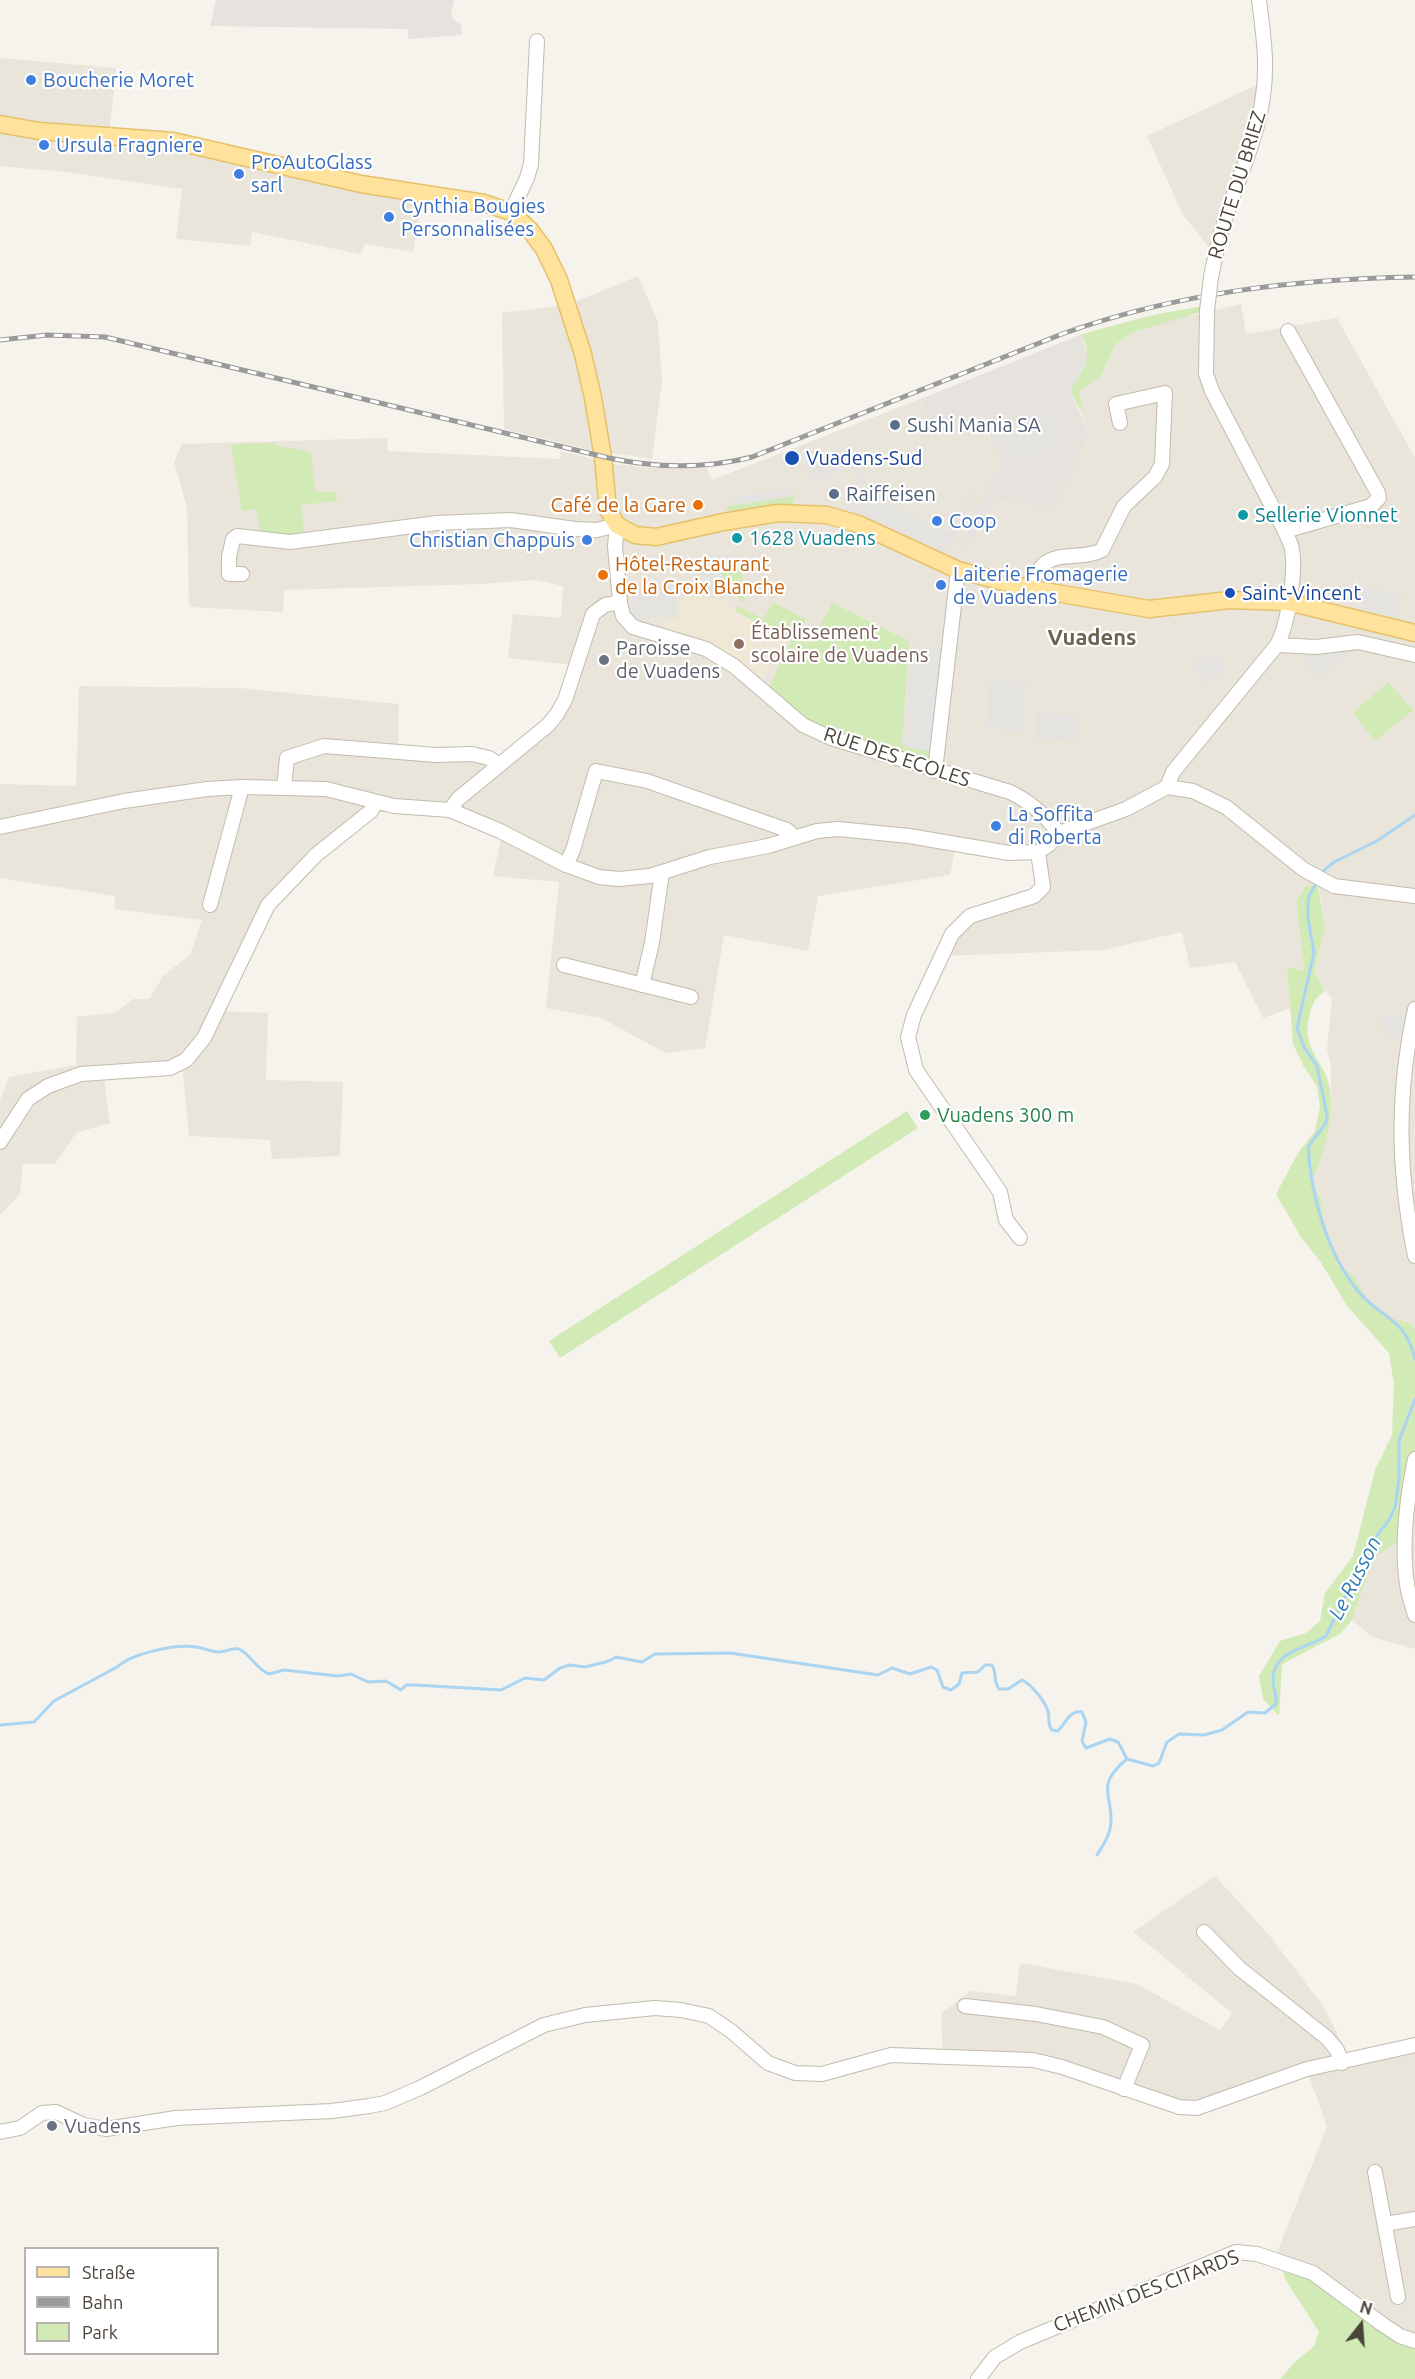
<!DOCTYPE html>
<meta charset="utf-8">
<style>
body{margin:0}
#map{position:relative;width:1415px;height:2379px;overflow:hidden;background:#f6f3ec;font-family:Ubuntu,sans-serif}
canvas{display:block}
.legend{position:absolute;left:24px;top:2247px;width:195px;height:108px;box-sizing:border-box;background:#fff;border:2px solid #b7b4b0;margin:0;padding:8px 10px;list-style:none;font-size:18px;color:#4b4439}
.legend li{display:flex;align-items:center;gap:12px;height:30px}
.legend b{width:30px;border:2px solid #b7b4b0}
.north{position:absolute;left:1331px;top:2295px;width:60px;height:60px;-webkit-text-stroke:4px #fff;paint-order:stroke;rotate:17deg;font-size:16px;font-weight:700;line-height:24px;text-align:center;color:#4b4439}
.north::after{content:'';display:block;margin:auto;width:21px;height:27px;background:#4b4439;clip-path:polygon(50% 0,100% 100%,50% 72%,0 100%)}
</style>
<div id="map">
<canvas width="1415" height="2379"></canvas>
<ul class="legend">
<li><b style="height:8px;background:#ffe39c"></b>Straße</li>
<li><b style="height:8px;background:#9a9a9a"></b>Bahn</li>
<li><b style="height:16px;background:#d2eab5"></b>Park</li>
</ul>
<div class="north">N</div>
</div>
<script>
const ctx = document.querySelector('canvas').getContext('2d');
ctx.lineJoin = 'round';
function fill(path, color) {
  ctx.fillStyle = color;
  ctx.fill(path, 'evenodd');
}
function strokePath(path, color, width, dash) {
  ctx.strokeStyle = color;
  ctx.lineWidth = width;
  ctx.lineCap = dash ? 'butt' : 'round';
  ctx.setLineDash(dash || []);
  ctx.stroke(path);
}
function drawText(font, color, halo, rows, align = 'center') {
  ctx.font = font + ' Ubuntu,sans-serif';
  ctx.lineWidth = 4.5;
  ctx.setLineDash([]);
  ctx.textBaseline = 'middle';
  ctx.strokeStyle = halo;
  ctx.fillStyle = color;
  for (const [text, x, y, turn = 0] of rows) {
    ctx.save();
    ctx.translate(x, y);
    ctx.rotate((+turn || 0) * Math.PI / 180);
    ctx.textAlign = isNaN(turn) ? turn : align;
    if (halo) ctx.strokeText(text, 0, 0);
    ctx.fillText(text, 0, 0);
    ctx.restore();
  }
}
fill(new Path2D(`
 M0,58L116,68L109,135L230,153L424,194L413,252L366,244L360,254L252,232L250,246L176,239L182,189L66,172L0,166Z
 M1265,81L1215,255L1183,215L1147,136Z
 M638,276L658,322L662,381L652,459L591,450L504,429L502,313L568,305Z
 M1241,304L1246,334L1337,318L1415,458V1033L1412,1046L1415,1047V1330L1410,1323L1390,1318L1369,1302L1354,1277L1338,1264L1335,1252L1324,1229L1322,1201L1312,1181L1328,1134L1331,1109V1067L1327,1050L1332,997L1325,991L1314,972L1325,928L1319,886L1296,901L1304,972L1287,968L1291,1008L1263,1018L1235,962L1190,968L1182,932L1103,950L942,956L970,916L1043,887L1038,852L956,844L950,875L818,896L808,951L724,935L705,1048L666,1053L601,1018L546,1008L559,882L493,876L501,838L446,816L371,811L268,905L217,1011L268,1013L266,1080L343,1082L340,1156L272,1159L270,1140L189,1136L183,1073L179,1065L103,1072L110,1123L76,1133L55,1164H23L20,1194L0,1215V1100L9,1077L76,1065L77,1017L115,1013L133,999H149L164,975L190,955L202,920L115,909V896L0,878V784L76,786L79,686L240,688L399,704L398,752L436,755L499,765L548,725L576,665L508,658L513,614L561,618L563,586L535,580L480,584L284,590L283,612L189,607L187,507L174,462L182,444L387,438L388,451L561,459L560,451L614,464L653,468H707L712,480L920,399L933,431L981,413L1001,461L1088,432L1080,410L1082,407L1078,391L1101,376L1115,345L1134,332L1163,322Z
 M1415,1457V1649L1372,1637L1352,1620L1374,1557L1400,1540Z
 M1215,1876L1270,1936L1323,2006L1351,2060L1415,2045V2341L1274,2260L1327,2127L1307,2070L1197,2108L1062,2067L943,2056L941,2014L970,1991L1016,1996L1020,1963L1137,1984L1220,2030L1232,2013L1133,1932Z`), '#eae5da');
fill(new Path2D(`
 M216,0H454L451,15L456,22L461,24L462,35L408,39V29L210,26Z
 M1082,334L1087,354V366L1070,390L1088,432L1068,483L1052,508L995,498L1001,461L981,413L933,431L920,399Z`), '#e6e2dd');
fill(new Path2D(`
 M683,594L724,600L735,611L787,638L758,685L706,649L662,629L667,618L679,619Z`), '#efe8d6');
fill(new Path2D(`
 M1202,306L1201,312L1134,332L1115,345L1101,376L1079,391L1082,407L1080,410L1070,390C1084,369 1093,360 1082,334L1153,315Z
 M272,443L279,446L311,452L315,492H336L337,501L301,505L305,537L261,536L256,509L242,511L231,444Z
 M796,496L792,504L732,511L727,510L728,506Z
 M740,561L745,603L725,587L720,564Z
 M773,602L806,619L798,636L811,643L832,603L909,641L902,746L934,752L931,765L815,727L767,690L792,640L735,611L738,606L764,619Z
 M1388,682L1413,710L1375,741L1353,713Z
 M1306,886H1318L1325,928L1314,972L1325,991C1313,1000 1313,1003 1309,1017C1301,1052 1326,1059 1330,1091C1334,1122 1324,1153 1312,1181L1322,1201L1324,1229L1335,1252L1338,1264L1354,1277L1369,1302L1390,1318L1410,1323L1415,1330V1460L1400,1540L1374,1557L1352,1620L1340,1634L1282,1664L1279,1716L1263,1699L1259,1676L1280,1641L1306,1633L1320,1621L1325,1593L1353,1556L1375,1470L1392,1435L1394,1384L1389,1353L1347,1306L1322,1264L1301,1237L1276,1194L1298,1153L1315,1131L1320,1107L1317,1086L1303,1065L1293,1044L1287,967L1304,971L1296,901Z
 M907,1111L918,1128L560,1358L549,1341Z
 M1282,2267L1315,2280L1415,2346V2379H1280L1296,2361L1314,2346L1319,2332L1285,2279Z`), '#d2eab5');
fill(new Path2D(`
 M1052,412L1066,440L1062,442L1063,444L1036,456L1035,454L1009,464L1001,443L994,446L991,438Z
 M838,447L840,453L851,449L868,486L860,484L851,465L816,481L809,475L805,462Z
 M996,472L1004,476L966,553L959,550Z
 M793,488L794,496L732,505L731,498Z
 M977,490L978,493L967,498L972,501L953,542L947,550L937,554L867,518L847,511L850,500H865L868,494L949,533L968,493Z
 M740,553V561L720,564L725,587L723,593L684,588L685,581H689L710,557Z
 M668,579L669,588L677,590L674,617L663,616L634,620L630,584Z
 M1359,586L1402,595L1398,619L1366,611Z
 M912,646L945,649L934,752L902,746Z
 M1344,646L1350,654L1319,678L1303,657L1312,650Z
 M1221,656L1226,669L1206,683L1194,668L1192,660Z
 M990,679L1028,682L1024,694V731L986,728Z
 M1036,712L1079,716L1080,742L1035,738Z
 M1382,1015H1410L1405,1037H1383Z`), '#e5e3e0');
strokePath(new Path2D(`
 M1321,873L1334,862L1377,841L1415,815
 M1317,882L1309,896L1308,904V918L1314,953L1297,1028L1304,1047L1317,1066L1327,1115L1326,1123L1308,1147C1311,1196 1327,1252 1357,1290C1379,1318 1405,1316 1415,1359
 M0,1725L34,1722L54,1701L117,1667C133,1653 175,1644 196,1647C204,1648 211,1652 219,1652C226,1652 235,1646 241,1650C252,1657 257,1669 269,1674L284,1670L338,1676L351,1674L368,1682L386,1681L401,1690L406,1685H415L501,1690L525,1678L544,1680L560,1668L570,1665L585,1667L609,1661L616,1657L642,1662L655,1654L730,1653L878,1675L892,1668L910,1674L931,1667L937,1670L943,1687L951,1690L959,1684L962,1673L978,1672L985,1665H992C997,1673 993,1681 999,1689H1008L1022,1680C1032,1685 1044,1700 1048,1711C1050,1718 1047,1724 1052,1730L1058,1731C1066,1723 1069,1710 1082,1712L1086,1722L1082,1741L1086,1748L1110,1739L1118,1742L1127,1759
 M1097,1855C1102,1847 1108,1839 1110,1829C1117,1799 1091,1788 1127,1759L1153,1766L1159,1763L1167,1742L1179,1734L1204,1735L1222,1730L1248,1712L1265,1713L1276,1704C1277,1695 1273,1688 1273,1680C1273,1650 1307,1649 1326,1636L1371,1543L1389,1520L1395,1507L1399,1480V1441L1415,1399`), '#a9d4f2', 3);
const minor = new Path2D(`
 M511,212L527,178L531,164L537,41
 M1211,277C1215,259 1218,241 1224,223C1237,180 1257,141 1263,96C1268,64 1263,32 1259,0
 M1285,531L1371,506L1379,498L1378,493L1288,331
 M242,574H229V557L233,539L237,536L290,542L437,523L511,520L575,529L597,530L617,525L615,546L620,602L605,605L593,614L565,700L557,714L548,725L458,799L450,810
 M1027,588C1032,581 1037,572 1043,565C1058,551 1084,560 1102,550L1124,506L1155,477L1162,464L1165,393L1116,404L1120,423
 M620,602L623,616L633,627L706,649L734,666L803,725L831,738L1010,792C1031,802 1045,815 1059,833
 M1277,645L1316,647L1358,642L1415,655
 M935,771L958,570
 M284,787L287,758L324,746L436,755L472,754L489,758L499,765
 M1167,787L1173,772L1277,645C1288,625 1296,572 1292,549C1291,543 1287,537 1285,531L1212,391L1206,374L1207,311
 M0,827L124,801L207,789L242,787L326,789L394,806L450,810L500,831L566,865L599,877L619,879L650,876L710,857L768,846L817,831L838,829L909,836L1009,853L1038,852L1050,844L1059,833L1126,809L1167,787L1193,791L1226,807L1303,869L1334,886L1415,896
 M566,865L573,850L596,771L647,781L787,830L795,838
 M210,905L242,787
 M564,965L691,997
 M642,985L652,943L662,872
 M1415,1009C1396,1094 1398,1171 1415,1256
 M0,1142L28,1099L48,1086L81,1074L170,1068L186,1060L204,1038L268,905L316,855L371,811L376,802
 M1020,1238L1006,1220L1000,1192L916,1070L908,1037L914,1015L952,934L970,916L1034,896L1043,887L1038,852
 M1415,1459C1407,1498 1401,1544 1407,1584C1408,1594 1412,1604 1415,1615
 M1204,1932L1239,1968L1327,2038L1337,2050L1342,2063
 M965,2006L1036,2014L1103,2027L1142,2045L1124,2089
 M0,2132L20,2128L42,2113L56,2112L84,2125L106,2129L176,2118L332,2111L369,2106L385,2103L420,2088L544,2025L585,2015L655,2008L681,2010L709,2016L731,2031L768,2063L795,2073L822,2074L891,2055L1033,2060L1062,2067L1179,2107L1197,2108L1307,2069L1415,2045
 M1375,2172L1398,2297
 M1385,2224L1415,2219
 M978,2379L995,2357L1020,2342L1236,2252L1257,2254L1313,2273L1382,2324L1400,2336L1415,2341`);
const major = new Path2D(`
 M0,124L39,131L173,141L361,184L484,203L511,212L530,230L544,249L559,280L583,354L593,398L603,457L608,510L617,525L635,535L656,537L723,522L778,513L827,515L858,524L958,570L1027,588L1149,609L1230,600L1288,602L1415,633`);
strokePath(minor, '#c2bbae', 16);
strokePath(major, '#e6c16a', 19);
strokePath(minor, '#fff', 14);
strokePath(major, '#ffe39c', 16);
const rail = new Path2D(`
 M0,340L47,335L105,337L609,458C656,468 705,469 752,457L1062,334C1176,293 1295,279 1415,277`);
strokePath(rail, '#9a9a9a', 5);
strokePath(rail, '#fff', 3, [9]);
const minorBridge = new Path2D(`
 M1207,311L1211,277`);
strokePath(minorBridge, '#c2bbae', 16, []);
strokePath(minorBridge, '#fff', 14);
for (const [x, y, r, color] of [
 [31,80,6,"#3f7fe0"],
 [44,145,6,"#3f7fe0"],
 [239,174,6,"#3f7fe0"],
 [389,217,6,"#3f7fe0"],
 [895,425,6,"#5c6f8a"],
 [792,458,8,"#1a4fb4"],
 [834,494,6,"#5c6f8a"],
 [698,505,6,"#e8710a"],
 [1243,515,6,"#0f9aa8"],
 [937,521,6,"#3f7fe0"],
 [737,538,6,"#0f9aa8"],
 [587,540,6,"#3f7fe0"],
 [603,575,6,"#e8710a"],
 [941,585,6,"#3f7fe0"],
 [1230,593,6,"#1a4fb4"],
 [739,644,6,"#8d6e63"],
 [604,660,6,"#6b7280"],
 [996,826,6,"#3f7fe0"],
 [925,1115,6,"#2e9e5b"],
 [52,2126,6,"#6b7280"]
]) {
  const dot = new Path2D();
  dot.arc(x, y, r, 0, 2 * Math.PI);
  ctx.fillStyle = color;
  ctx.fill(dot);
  strokePath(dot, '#fff', 2);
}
drawText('20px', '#366cbe', '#fff', [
 ["Boucherie Moret",43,80],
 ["Ursula Fragniere",56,145],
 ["ProAutoGlass",251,162],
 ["sarl",251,185],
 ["Cynthia Bougies",401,206],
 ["Personnalisées",401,229],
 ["Coop",949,521],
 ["Christian Chappuis",575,540,"right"],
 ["Laiterie Fromagerie",953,574],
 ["de Vuadens",953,597],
 ["La Soffita",1008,814],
 ["di Roberta",1008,837]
], 'left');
drawText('20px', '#4b4439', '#fff', [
 ["ROUTE DU BRIEZ",1237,185,-73],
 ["RUE DES ECOLES",897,757,18],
 ["CHEMIN DES CITARDS",1146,2291,-21]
]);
drawText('20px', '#4e5e75', '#fff', [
 ["Sushi Mania SA",907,425],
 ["Raiffeisen",846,494]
], 'left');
drawText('20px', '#164399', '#fff', [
 ["Vuadens-Sud",806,458],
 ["Saint-Vincent",1242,593]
], 'left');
drawText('20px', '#c56008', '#fff', [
 ["Café de la Gare",686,505],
 ["Hôtel-Restaurant",615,564,"left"],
 ["de la Croix Blanche",615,587,"left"]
], 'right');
drawText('20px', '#0d838f', '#fff', [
 ["Sellerie Vionnet",1255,515],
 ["1628 Vuadens",749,538]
], 'left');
drawText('20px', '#785e54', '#fff', [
 ["Établissement",751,632],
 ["scolaire de Vuadens",751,655]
], 'left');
drawText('20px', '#5b616d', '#fff', [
 ["Paroisse",616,648],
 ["de Vuadens",616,671],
 ["Vuadens",64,2126]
], 'left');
drawText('20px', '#27864d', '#fff', [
 ["Vuadens 300 m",937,1115]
], 'left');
drawText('italic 21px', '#2e7ab2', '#fff', [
 ["Le Russon",1355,1578,-63]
]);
drawText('bold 22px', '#6e6250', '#fff', [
 ["Vuadens",1092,638]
]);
</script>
